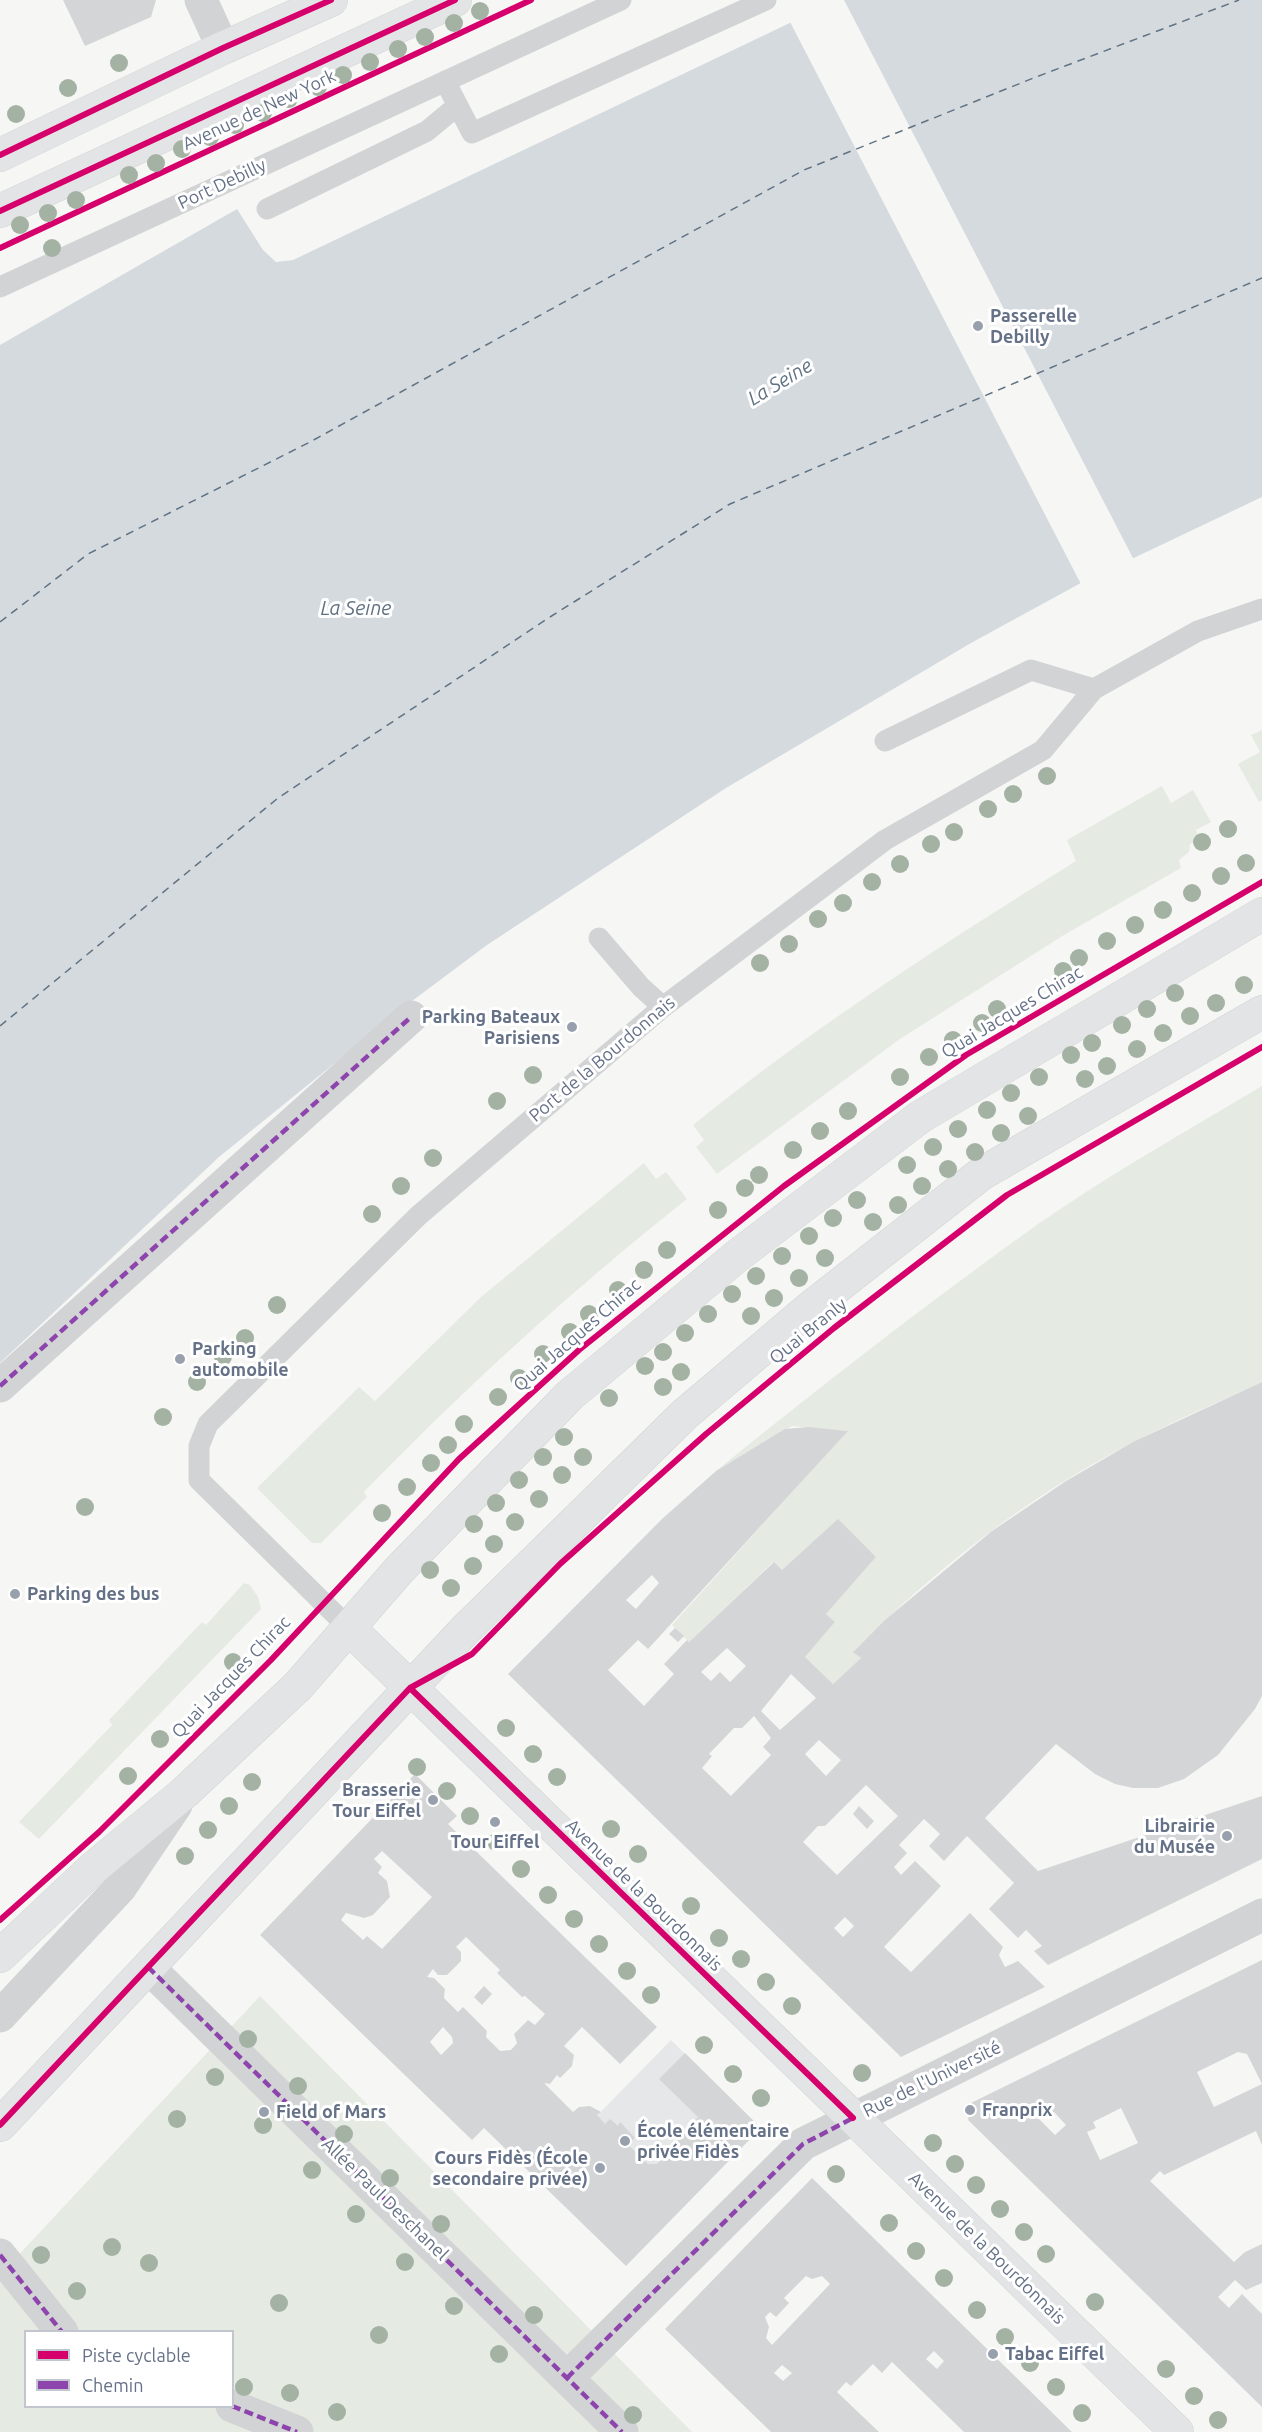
<!DOCTYPE html>
<meta charset="utf-8">
<style>
body{margin:0}
#map{position:relative;width:1262px;height:2432px;overflow:hidden;background:#f6f7f5;font-family:Ubuntu,sans-serif}
canvas{display:block}
.legend{position:absolute;left:24px;top:2330px;width:210px;height:78px;box-sizing:border-box;background:#fff;border:2px solid #c1c6cf;margin:0;padding:8px 10px;list-style:none;font-size:18px;color:#657187}
.legend li{display:flex;align-items:center;gap:12px;height:30px}
.legend b{width:30px;border:2px solid #c1c6cf}
</style>
<div id="map">
<canvas width="1262" height="2432"></canvas>
<ul class="legend">
<li><b style="height:8px;background:#d6006c"></b>Piste cyclable</li>
<li><b style="height:8px;background:#8e44ad"></b>Chemin</li>
</ul>
</div>
<script>
const ctx = document.querySelector('canvas').getContext('2d');
ctx.lineJoin = 'round';
function fill(path, color) {
  ctx.fillStyle = color;
  ctx.fill(path, 'evenodd');
}
function strokePath(path, color, width, dash) {
  ctx.strokeStyle = color;
  ctx.lineWidth = width;
  ctx.lineCap = dash ? 'butt' : 'round';
  ctx.setLineDash(dash || []);
  ctx.stroke(path);
}
function drawText(font, color, halo, rows, align = 'center') {
  ctx.font = font + ' Ubuntu,sans-serif';
  ctx.lineWidth = 6;
  ctx.setLineDash([]);
  ctx.textBaseline = 'middle';
  ctx.strokeStyle = halo;
  ctx.fillStyle = color;
  for (const [text, x, y, turn = 0] of rows) {
    ctx.save();
    ctx.translate(x, y);
    ctx.rotate((+turn || 0) * Math.PI / 180);
    ctx.textAlign = isNaN(turn) ? turn : align;
    if (halo) ctx.strokeText(text, 0, 0);
    ctx.fillText(text, 0, 0);
    ctx.restore();
  }
}
fill(new Path2D(`
 M671,2040L723,2092L657,2164L588,2229L536,2178Z`), '#e6e7e8');
fill(new Path2D(`
 M1262,730V800L1259,802L1238,764L1260,752L1251,735Z
 M1162,786L1171,803L1193,790L1211,822L1196,830L1199,839L1190,844L1189,852L1179,860L1181,868L1064,935L900,1039L717,1174L696,1147L704,1140L693,1125C814,1027 944,943 1076,861L1067,840Z
 M1262,1086V1382C1219,1402 1175,1420 1134,1442C1031,1494 935,1569 854,1651L861,1658L833,1684L805,1657L835,1622L826,1614L876,1557L838,1520L782,1570L773,1562L689,1642L672,1625L847,1431L792,1426L716,1471C822,1385 930,1301 1041,1222C1112,1173 1188,1130 1262,1086Z
 M644,1163L656,1179L666,1172L687,1199C571,1291 468,1385 364,1492L367,1497L321,1543H312L257,1488L359,1387L375,1401L481,1297Z
 M244,1583L250,1585L258,1597L261,1609L39,1839L19,1822L112,1725L109,1720L202,1622L206,1625Z
 M260,1996L692,2432H0V2275ZM26,2332H232V2406H26Z`), '#e5eae3');
fill(new Path2D(`
 M838,0H1262V497L1079,584L971,643L726,788L487,945L404,1007L219,1157L0,1363V345L237,209L263,250L276,262L293,260Z`), '#d5dadf');
fill(new Path2D(`
 M831,0H844L1135,562L1082,586L789,20Z`), '#f6f7f5');
strokePath(new Path2D(`
 M0,622L88,554L310,442L804,170L1036,77L1239,0
 M0,1026L278,798L550,617L730,504L1262,278`), '#617383', 1.5, [8, 6]);
fill(new Path2D(`
 M63,0H156L151,17L85,46Z
 M1262,1382V1696L1255,1709L1218,1755L1184,1779L1158,1788H1133L1115,1784L1095,1774L1056,1744L985,1818L1038,1871L1262,1796V1859L1048,1965L1034,1951L1042,1946L1026,1930L1018,1938L989,1909L1014,1883L967,1836L944,1861L929,1846L940,1834L924,1819L899,1845L907,1853L894,1867L901,1875L915,1861L941,1886L884,1947L911,1972L970,1913L1003,1947L999,1955L1005,1967L1018,1961L1045,1987L901,2057L508,1674L662,1519L716,1471L785,1429L808,1427L848,1431L648,1649L638,1640L608,1670L644,1706L674,1674L664,1664L687,1640L689,1642L774,1562L782,1570L838,1519L876,1557L826,1614L835,1622L805,1657L833,1684L861,1658L853,1652L885,1620L992,1531L1066,1481L1133,1442ZM652,1575L659,1583L636,1609L626,1600ZM727,1648L746,1666L730,1682L720,1672L711,1681L701,1672ZM791,1674L816,1698L780,1730L761,1711ZM754,1716L771,1738L763,1747L771,1755L731,1796L702,1768L712,1756L709,1754L734,1728H742ZM819,1740L841,1760L826,1776L805,1754ZM866,1785L898,1816L837,1875L803,1842L818,1826H825ZM845,1917L854,1926L843,1937L834,1928Z
 M675,1628L684,1636L678,1642L669,1634Z
 M415,1774L457,1816L448,1824L657,2027L620,2064L582,2027L564,2046L574,2055L572,2066L560,2078L557,2075L550,2084L544,2083L573,2112L579,2107L590,2106L601,2112L597,2115L605,2124L610,2119L618,2126L620,2122L635,2138L627,2144L648,2164H657L698,2117L659,2079L685,2053L761,2128L626,2266L484,2128L472,2140L260,1935ZM382,1851L432,1897L382,1949L367,1936L363,1940L341,1920L346,1913L364,1918L373,1915L390,1897L387,1881L378,1873L382,1867L374,1859ZM466,1937L500,1970L497,1973L522,1997L525,1996L545,2014L535,2025L528,2020L514,2034L517,2043L511,2050L500,2051L486,2037L487,2031L463,2007L458,2012L444,1998L445,1989L434,1978L427,1977L433,1969L438,1975H447L461,1961V1952L456,1947ZM443,2027L452,2037L453,2043L441,2055L430,2042Z
 M859,1806L874,1821L867,1829L853,1814Z
 M1262,1960V2084L1247,2054L1238,2052L1197,2072L1214,2107L1262,2084V2145L1256,2131L1164,2175L1160,2171L1150,2181L1234,2262L1245,2252L1262,2244V2283L1246,2290L1235,2280L1218,2297L1229,2308L1242,2294L1262,2314V2407L968,2120L971,2103ZM1121,2108L1138,2143L1100,2160L1087,2132L1096,2128L1093,2122ZM1054,2112L1066,2125L1055,2135L1039,2119Z
 M484,1986L492,1994L482,2005L474,1997Z
 M812,2178L890,2254L1072,2432H964L892,2362L882,2373L873,2364L851,2386L846,2382L837,2392L879,2432H771L665,2329ZM806,2276L812,2279L822,2276L830,2284L772,2345L766,2338L769,2327L765,2317L770,2312L776,2317L789,2303L784,2298ZM934,2351L944,2361L937,2369L926,2359ZM782,2365L792,2373L783,2381L774,2373Z`), '#d4d5d6');
const secondary = new Path2D(`
 M349,1628L1177,2432`);
const primary = new Path2D(`
 M0,155L223,48L331,0
 M0,211L455,0
 M0,1956L92,1869L184,1793L298,1686L399,1570L570,1395L737,1256L920,1117L1262,914
 M0,2125L465,1630L685,1414L810,1308L981,1174L1262,1012`);
strokePath(secondary, '#d3d5d5', 34);
strokePath(primary, '#d2d4d4', 34);
strokePath(new Path2D(`
 M445,81L472,133L766,0
 M267,209L427,131L457,106
 M0,287L621,0
 M885,741L1031,670L1094,689
 M599,938L641,987L663,1007
 M349,1628L199,1480V1446L208,1424L418,1216L663,1007L885,840L1043,750L1094,689L1198,631L1262,609`), '#d2d3d4', 21);
strokePath(new Path2D(`
 M201,0L223,48
 M0,1386L411,1017
 M148,1967L622,2432
 M0,2016L120,1888L176,1805
 M0,2255L62,2332
 M567,2378L803,2144L1262,1915
 M232,2406L297,2432`), '#d2d3d4', 33);
strokePath(secondary, '#e3e4e5', 33);
strokePath(primary, '#e3e4e5', 33);
strokePath(new Path2D(`
 M0,1386L411,1017
 M148,1967L622,2432
 M0,2255L62,2332
 M567,2378L803,2144L853,2118
 M232,2406L297,2432`), '#8e44ad', 4.5, [9, 4.5]);
strokePath(new Path2D(`
 M0,155L223,48L331,0
 M0,211L455,0
 M0,248L531,0
 M410,1688L853,2118
 M0,1920L99,1832L271,1660L459,1459L579,1350L784,1186L966,1055L1262,882
 M0,2125L410,1688L472,1654L560,1564L706,1434L834,1328L1007,1195L1262,1047`), '#d6006c', 6);
ctx.fillStyle = '#a4b2a3';
for (const [x, y] of [
 [480,11],
 [454,23],
 [425,37],
 [398,49],
 [370,62],
 [119,63],
 [343,75],
 [318,87],
 [68,88],
 [289,99],
 [263,113],
 [16,114],
 [235,125],
 [210,137],
 [182,149],
 [156,163],
 [129,175],
 [76,200],
 [48,213],
 [20,225],
 [52,248],
 [1047,776],
 [1013,794],
 [988,809],
 [1228,829],
 [954,832],
 [1202,842],
 [931,844],
 [1246,863],
 [900,864],
 [1221,876],
 [872,882],
 [1192,893],
 [843,903],
 [1163,910],
 [818,919],
 [1135,925],
 [1107,941],
 [789,944],
 [1079,958],
 [760,963],
 [1063,971],
 [1244,985],
 [1175,993],
 [1216,1003],
 [997,1009],
 [1147,1009],
 [1190,1016],
 [982,1023],
 [1122,1025],
 [1163,1033],
 [953,1040],
 [1092,1043],
 [1137,1049],
 [1071,1055],
 [929,1057],
 [1107,1066],
 [533,1075],
 [900,1077],
 [1039,1077],
 [1085,1079],
 [1011,1093],
 [497,1101],
 [987,1110],
 [848,1111],
 [1028,1116],
 [958,1129],
 [820,1131],
 [1001,1133],
 [933,1147],
 [793,1150],
 [975,1152],
 [433,1158],
 [907,1165],
 [948,1169],
 [759,1175],
 [401,1186],
 [922,1186],
 [745,1188],
 [857,1200],
 [898,1205],
 [718,1210],
 [372,1214],
 [833,1218],
 [873,1222],
 [809,1236],
 [667,1250],
 [782,1256],
 [825,1258],
 [644,1270],
 [756,1276],
 [799,1278],
 [618,1290],
 [732,1294],
 [774,1298],
 [277,1305],
 [589,1314],
 [708,1314],
 [751,1316],
 [570,1332],
 [685,1333],
 [245,1338],
 [663,1352],
 [543,1354],
 [223,1357],
 [645,1366],
 [681,1372],
 [519,1378],
 [197,1382],
 [663,1387],
 [498,1397],
 [609,1398],
 [163,1417],
 [464,1424],
 [564,1437],
 [448,1445],
 [543,1457],
 [583,1457],
 [431,1463],
 [562,1475],
 [519,1480],
 [407,1487],
 [539,1499],
 [496,1503],
 [85,1507],
 [382,1513],
 [515,1522],
 [474,1524],
 [494,1544],
 [473,1566],
 [430,1570],
 [451,1588],
 [233,1662],
 [506,1728],
 [160,1739],
 [533,1754],
 [417,1767],
 [128,1776],
 [557,1777],
 [252,1782],
 [447,1791],
 [229,1806],
 [470,1816],
 [611,1829],
 [208,1830],
 [496,1842],
 [638,1854],
 [185,1856],
 [521,1869],
 [548,1895],
 [691,1906],
 [574,1919],
 [719,1938],
 [599,1944],
 [741,1959],
 [627,1971],
 [766,1982],
 [651,1995],
 [792,2006],
 [248,2039],
 [704,2045],
 [862,2073],
 [733,2074],
 [215,2077],
 [298,2086],
 [761,2098],
 [177,2119],
 [263,2125],
 [344,2134],
 [933,2143],
 [955,2164],
 [312,2170],
 [836,2174],
 [390,2178],
 [976,2185],
 [1000,2209],
 [356,2214],
 [889,2223],
 [441,2224],
 [1024,2232],
 [112,2247],
 [916,2251],
 [1046,2254],
 [41,2255],
 [405,2262],
 [149,2263],
 [944,2278],
 [77,2291],
 [1095,2302],
 [279,2303],
 [454,2306],
 [977,2310],
 [534,2315],
 [379,2335],
 [1005,2337],
 [499,2354],
 [1030,2363],
 [1166,2369],
 [244,2387],
 [1056,2387],
 [290,2393],
 [1194,2396],
 [337,2412],
 [1082,2413],
 [633,2415],
 [1218,2420]
]) {
  ctx.beginPath();
  ctx.arc(x, y, 9, 0, 2 * Math.PI);
  ctx.fill();
}
for (const [x, y, r, color] of [
 [978,326,6,"#98a0ae"],
 [572,1027,6,"#98a0ae"],
 [180,1359,6,"#98a0ae"],
 [15,1594,6,"#98a0ae"],
 [433,1800,6,"#98a0ae"],
 [495,1822,6,"#98a0ae"],
 [1227,1836,6,"#98a0ae"],
 [970,2110,6,"#98a0ae"],
 [264,2112,6,"#98a0ae"],
 [625,2141,6,"#98a0ae"],
 [600,2168,6,"#98a0ae"],
 [993,2354,6,"#98a0ae"]
]) {
  const dot = new Path2D();
  dot.arc(x, y, r, 0, 2 * Math.PI);
  ctx.fillStyle = color;
  ctx.fill(dot);
  strokePath(dot, '#fff', 2);
}
drawText('18px', '#657187', '#fff', [
 ["Avenue de New York",259,110,-25],
 ["Port Debilly",222,184,-25],
 ["Quai Jacques Chirac",1012,1012,-31],
 ["Port de la Bourdonnais",602,1059,-40],
 ["Quai Branly",808,1331,-39],
 ["Quai Jacques Chirac",577,1335,-41],
 ["Quai Jacques Chirac",231,1677,-46],
 ["Avenue de la Bourdonnais",644,1895,44],
 ["Rue de l'Université",932,2079,-26],
 ["Allée Paul Deschanel",385,2199,44],
 ["Avenue de la Bourdonnais",987,2248,44]
]);
drawText('bold 18px', '#657187', '#fff', [
 ["Passerelle",990,316],
 ["Debilly",990,337],
 ["Parking Bateaux",560,1017,"right"],
 ["Parisiens",560,1038,"right"],
 ["Parking",192,1349],
 ["automobile",192,1370],
 ["Parking des bus",27,1594],
 ["Brasserie",421,1790,"right"],
 ["Tour Eiffel",421,1811,"right"],
 ["Librairie",1215,1826,"right"],
 ["du Musée",1215,1847,"right"],
 ["Tour Eiffel",495,1842,"center"],
 ["Franprix",982,2110],
 ["Field of Mars",276,2112],
 ["École élémentaire",637,2131],
 ["privée Fidès",637,2152],
 ["Cours Fidès (École",588,2158,"right"],
 ["secondaire privée)",588,2179,"right"],
 ["Tabac Eiffel",1005,2354]
], 'left');
drawText('italic 20px', '#617383', '#fff', [
 ["La Seine",780,382,-31],
 ["La Seine",356,608]
]);
</script>
